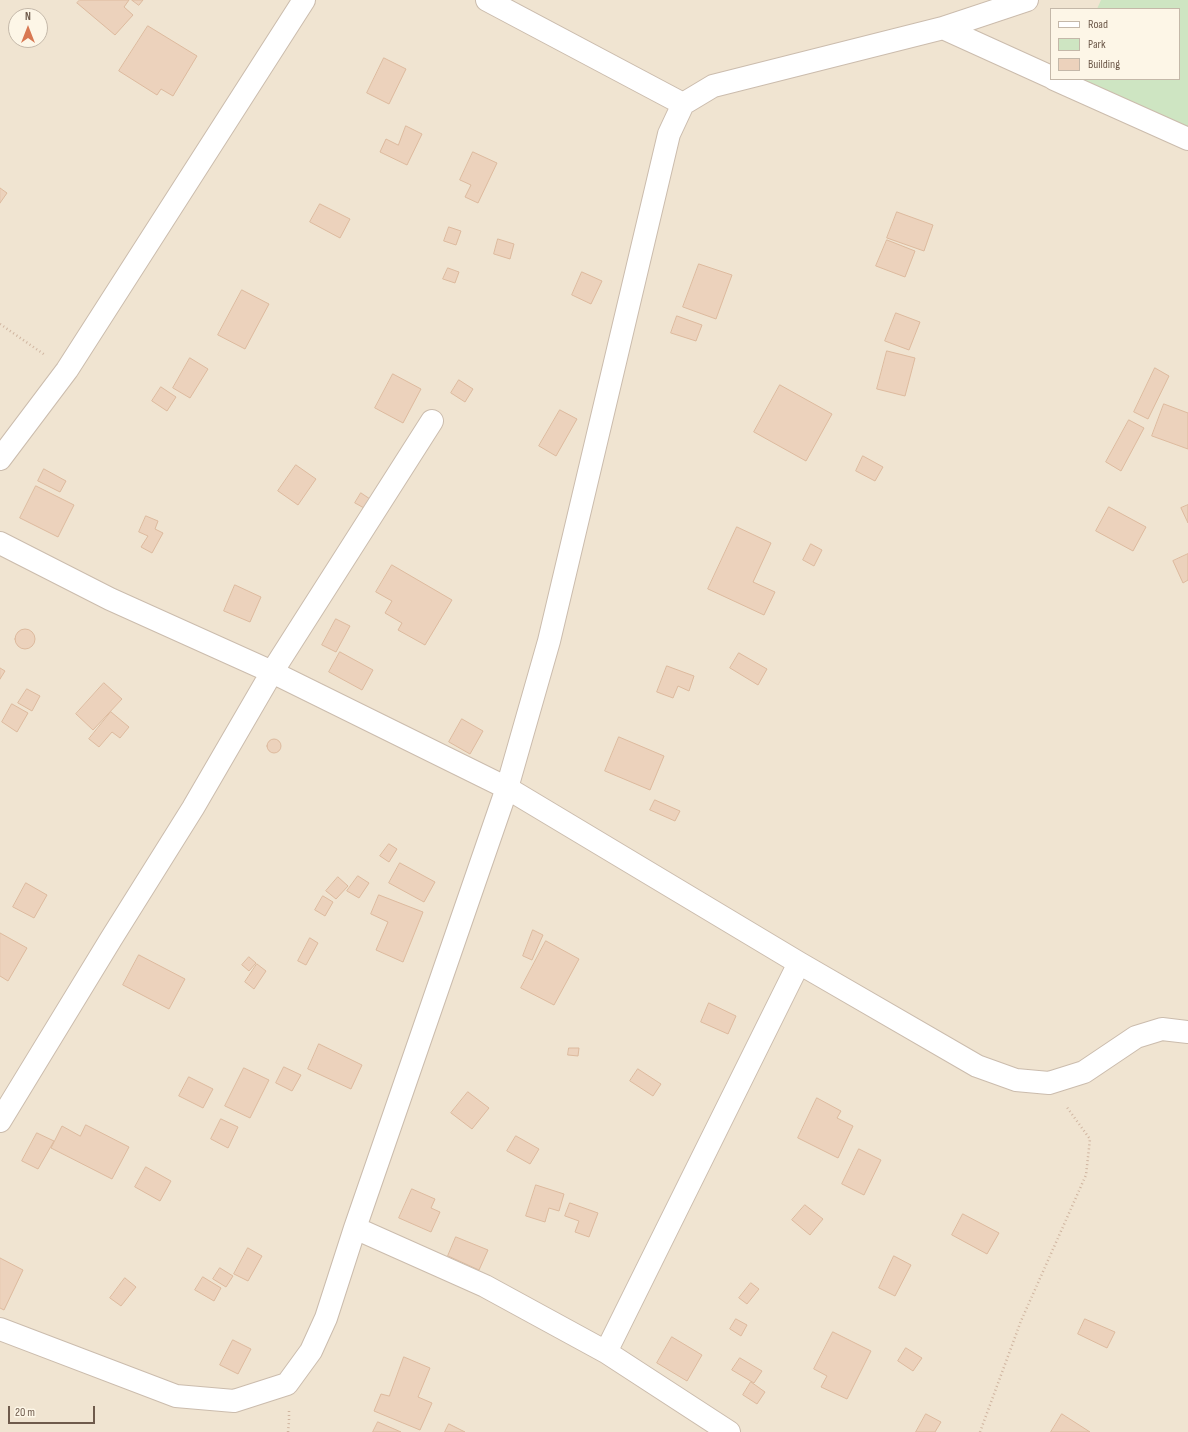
<!DOCTYPE html>
<style>
body{margin:0}
#map{position:relative;width:1188px;height:1432px;overflow:hidden;background:#f9f2e2;font-family:"Sofia Sans Condensed",sans-serif}
canvas{display:block}
.legend{position:absolute;left:1050px;top:8px;width:130px;height:72px;box-sizing:border-box;background:#fdf6e7;border:1px solid #c4b8a9;margin:0;padding:5px 7px;list-style:none;font-size:12px;color:#6e5a4b}
.legend li{display:flex;align-items:center;gap:8px;height:20px}
.legend b{width:20px;border:1px solid #c4b8a9}
.north{position:absolute;left:8px;top:8px;width:40px;height:40px;box-sizing:border-box;background:#fdf6e7;border:1px solid #c4b8a9;border-radius:50%;rotate:0deg;font-size:11px;font-weight:700;line-height:16px;text-align:center;color:#6e5a4b}
.north::after{content:'';display:block;margin:auto;width:14px;height:18px;background:#d87852;clip-path:polygon(50% 0,100% 100%,50% 72%,0 100%)}
.scale{position:absolute;left:8px;top:1406px;width:87px;height:18px;box-sizing:border-box;border:2px solid #6e5a4b;border-top:0;padding-left:5px;font-size:12px;line-height:14px;white-space:nowrap;color:#6e5a4b;-webkit-text-stroke:3px #fdf6e7;paint-order:stroke}
</style>
<div id="map">
<canvas width="1188" height="1432"></canvas>
<ul class="legend">
<li><b style="height:5px;background:#fff"></b>Road</li>
<li><b style="height:11px;background:#cee5c2"></b>Park</li>
<li><b style="height:11px;background:#ecd2bc"></b>Building</li>
</ul>
<div class="north">N</div>
<div class="scale">20 m</div>
</div>
<script>
const ctx = document.querySelector('canvas').getContext('2d');
ctx.lineJoin = 'round';
function fill(path, color) {
  ctx.fillStyle = color;
  ctx.fill(path, 'evenodd');
}
function strokePath(path, color, width, dash) {
  ctx.strokeStyle = color;
  ctx.lineWidth = width;
  ctx.lineCap = dash ? 'butt' : 'round';
  ctx.setLineDash(dash || []);
  ctx.stroke(path);
}
fill(new Path2D(`
 M0,0H1188V1432H0ZM1051,9H1179V79H1051ZM16,16H40V40H16Z`), '#f0e4d1');
fill(new Path2D(`
 M1101,0H1188V136L1076,79H1179V9H1097Z`), '#cee5c2');
const building = new Path2D(`
 M80,0H129L124,7L133,15L115,35L77,3Z
 M132,0H143L139,5Z
 M148,26L197,56L173,96L161,89L157,95L119,71Z
 M384,58L406,69L389,104L367,93Z
 M406,126L422,134L407,165L380,152L386,139L398,145Z
 M473,152L497,163L478,203L465,197L471,185L460,180Z
 M0,188L7,193L0,203Z
 M320,204L350,219L340,238L310,222Z
 M897,212L933,225L924,251L887,238Z
 M449,227L461,231L456,245L444,241Z
 M498,239L514,244L510,259L494,254Z
 M887,240L915,251L905,277L876,266Z
 M699,264L732,275L716,319L683,307Z
 M448,268L459,272L455,283L443,279Z
 M582,272L602,281L591,304L572,295Z
 M242,290L269,304L245,349L218,335Z
 M896,313L920,322L909,350L885,341Z
 M677,316L702,325L696,341L671,333Z
 M887,351L915,358L905,396L877,389Z
 M190,358L208,369L190,398L173,388Z
 M1155,368L1169,376L1148,419L1134,412Z
 M393,374L421,389L403,423L375,408Z
 M459,380L473,389L465,402L451,393Z
 M780,385L832,414L806,461L754,432Z
 M161,387L176,397L167,411L152,401Z
 M1164,404L1188,413V449L1152,436Z
 M560,410L577,419L556,456L539,446Z
 M1129,420L1144,428L1121,471L1106,462Z
 M863,456L883,467L875,481L856,471Z
 M296,465L316,479L298,505L278,491Z
 M44,469L66,481L60,492L38,481Z
 M36,486L74,505L58,537L20,518Z
 M361,493L370,499L364,508L355,503Z
 M1188,505V523L1181,508Z
 M1109,507L1146,527L1133,551L1096,531Z
 M146,516L158,521L155,529L163,533L152,553L141,547L148,536L139,532Z
 M737,527L771,543L753,582L775,592L764,615L708,589Z
 M811,544L822,550L814,566L803,560Z
 M1188,554V580L1183,583L1173,561Z
 M392,565L452,600L425,645L398,630L402,623L385,613L392,601L376,592Z
 M235,585L261,597L250,622L224,611Z
 M336,619L350,626L336,652L322,645Z
 M15 639a10 10 0 1 1 20 0a10 10 0 1 1-20 0Z
 M340,652L373,670L362,690L329,672Z
 M739,653L767,669L758,685L730,668Z
 M667,666L694,676L689,691L678,686L673,698L657,692Z
 M0,668L5,671L0,679Z
 M104,683L122,699L93,730L76,714Z
 M27,689L40,696L32,711L18,703Z
 M12,704L28,713L17,732L2,722Z
 M111,712L129,727L120,738L112,732L99,747L89,739Z
 M462,719L483,731L470,754L449,742Z
 M619,737L664,756L650,790L605,771Z
 M267 746a7 7 0 1 1 14 0a7 7 0 1 1-14 0Z
 M655,800L680,811L675,821L650,810Z
 M389,844L397,849L389,862L380,856Z
 M400,863L435,882L424,902L389,883Z
 M358,876L369,883L359,898L347,891Z
 M338,877L348,886L336,899L326,891Z
 M26,883L47,895L34,918L13,907Z
 M379,895L423,912L403,962L376,950L388,922L371,914Z
 M323,896L333,902L325,916L315,910Z
 M533,930L543,935L532,960L523,956Z
 M0,933L27,948L8,981L0,976Z
 M310,938L318,943L306,965L298,961Z
 M546,941L579,959L554,1005L521,988Z
 M139,955L185,979L169,1009L123,985Z
 M249,957L256,963L249,971L242,965Z
 M257,964L266,971L254,989L245,982Z
 M709,1003L736,1016L728,1034L701,1022Z
 M319,1044L362,1065L351,1089L308,1069Z
 M569,1048H579L578,1056L568,1055Z
 M284,1067L301,1075L292,1091L276,1083Z
 M244,1068L269,1080L250,1118L225,1106Z
 M638,1069L661,1084L653,1096L630,1081Z
 M189,1077L213,1089L203,1108L179,1096Z
 M468,1092L489,1108L472,1129L451,1113Z
 M817,1098L841,1111L837,1118L853,1126L838,1158L798,1138Z
 M221,1119L238,1127L228,1148L211,1139Z
 M86,1125L129,1147L112,1179L51,1148L62,1126L80,1136Z
 M37,1133L54,1141L38,1169L22,1161Z
 M516,1136L539,1149L530,1164L507,1151Z
 M859,1149L881,1160L864,1195L842,1184Z
 M146,1167L171,1181L160,1201L135,1187Z
 M536,1185L564,1194L559,1211L549,1208L545,1222L526,1216Z
 M412,1189L435,1199L431,1208L440,1212L431,1232L399,1218Z
 M570,1203L598,1213L589,1237L575,1232L579,1221L565,1216Z
 M805,1205L823,1219L810,1235L792,1220Z
 M963,1214L999,1233L987,1254L952,1235Z
 M456,1237L488,1250L479,1270L448,1256Z
 M248,1248L262,1256L248,1281L234,1274Z
 M894,1256L911,1265L895,1296L879,1288Z
 M0,1258L23,1270L4,1310L0,1308Z
 M220,1268L233,1276L226,1287L213,1279Z
 M203,1277L221,1288L214,1301L195,1290Z
 M125,1278L136,1287L121,1306L110,1298Z
 M751,1283L759,1289L747,1304L739,1298Z
 M736,1319L747,1325L741,1336L730,1329Z
 M1085,1319L1115,1332L1107,1348L1078,1334Z
 M833,1332L871,1351L847,1399L821,1387L827,1376L814,1369Z
 M672,1337L702,1355L687,1381L657,1363Z
 M233,1340L251,1349L238,1374L220,1365Z
 M906,1348L922,1358L913,1371L898,1361Z
 M404,1357L430,1368L418,1397L432,1403L420,1430L374,1411L381,1394L389,1396Z
 M740,1358L762,1371L754,1383L732,1370Z
 M751,1382L765,1392L757,1404L743,1395Z
 M926,1414L941,1422L935,1432H916Z
 M1062,1414L1090,1432H1051Z
 M378,1422L401,1432H373Z
 M449,1424L465,1432H445Z`);
fill(building, '#ecd2bc');
strokePath(building, '#ddba9e', 1);
const minor = new Path2D(`
 M487,0L683,104
 M943,28L1051,77
 M1054,79L1188,139
 M0,459L67,370L304,0
 M0,543L110,599L272,672L507,788L799,963L977,1066L1016,1080L1049,1083L1084,1072L1136,1037L1162,1029L1188,1032
 M0,1121L111,939L193,808L272,672L432,421
 M355,1228L485,1286L606,1352L729,1432
 M0,1329L176,1396L234,1401L287,1384L311,1351L326,1318L355,1228L507,788L549,641L669,134L683,104L713,86L943,28L1027,0
 M606,1352L799,963`);
strokePath(minor, '#cbbcad', 24);
strokePath(new Path2D(`
 M0,324L45,355
 M288,1432L289,1421V1411
 M980,1432L1021,1321L1086,1175L1090,1139L1066,1106`), '#d0b5a0', 2.5, [1, 3]);
strokePath(minor, '#fff', 22);
</script>
